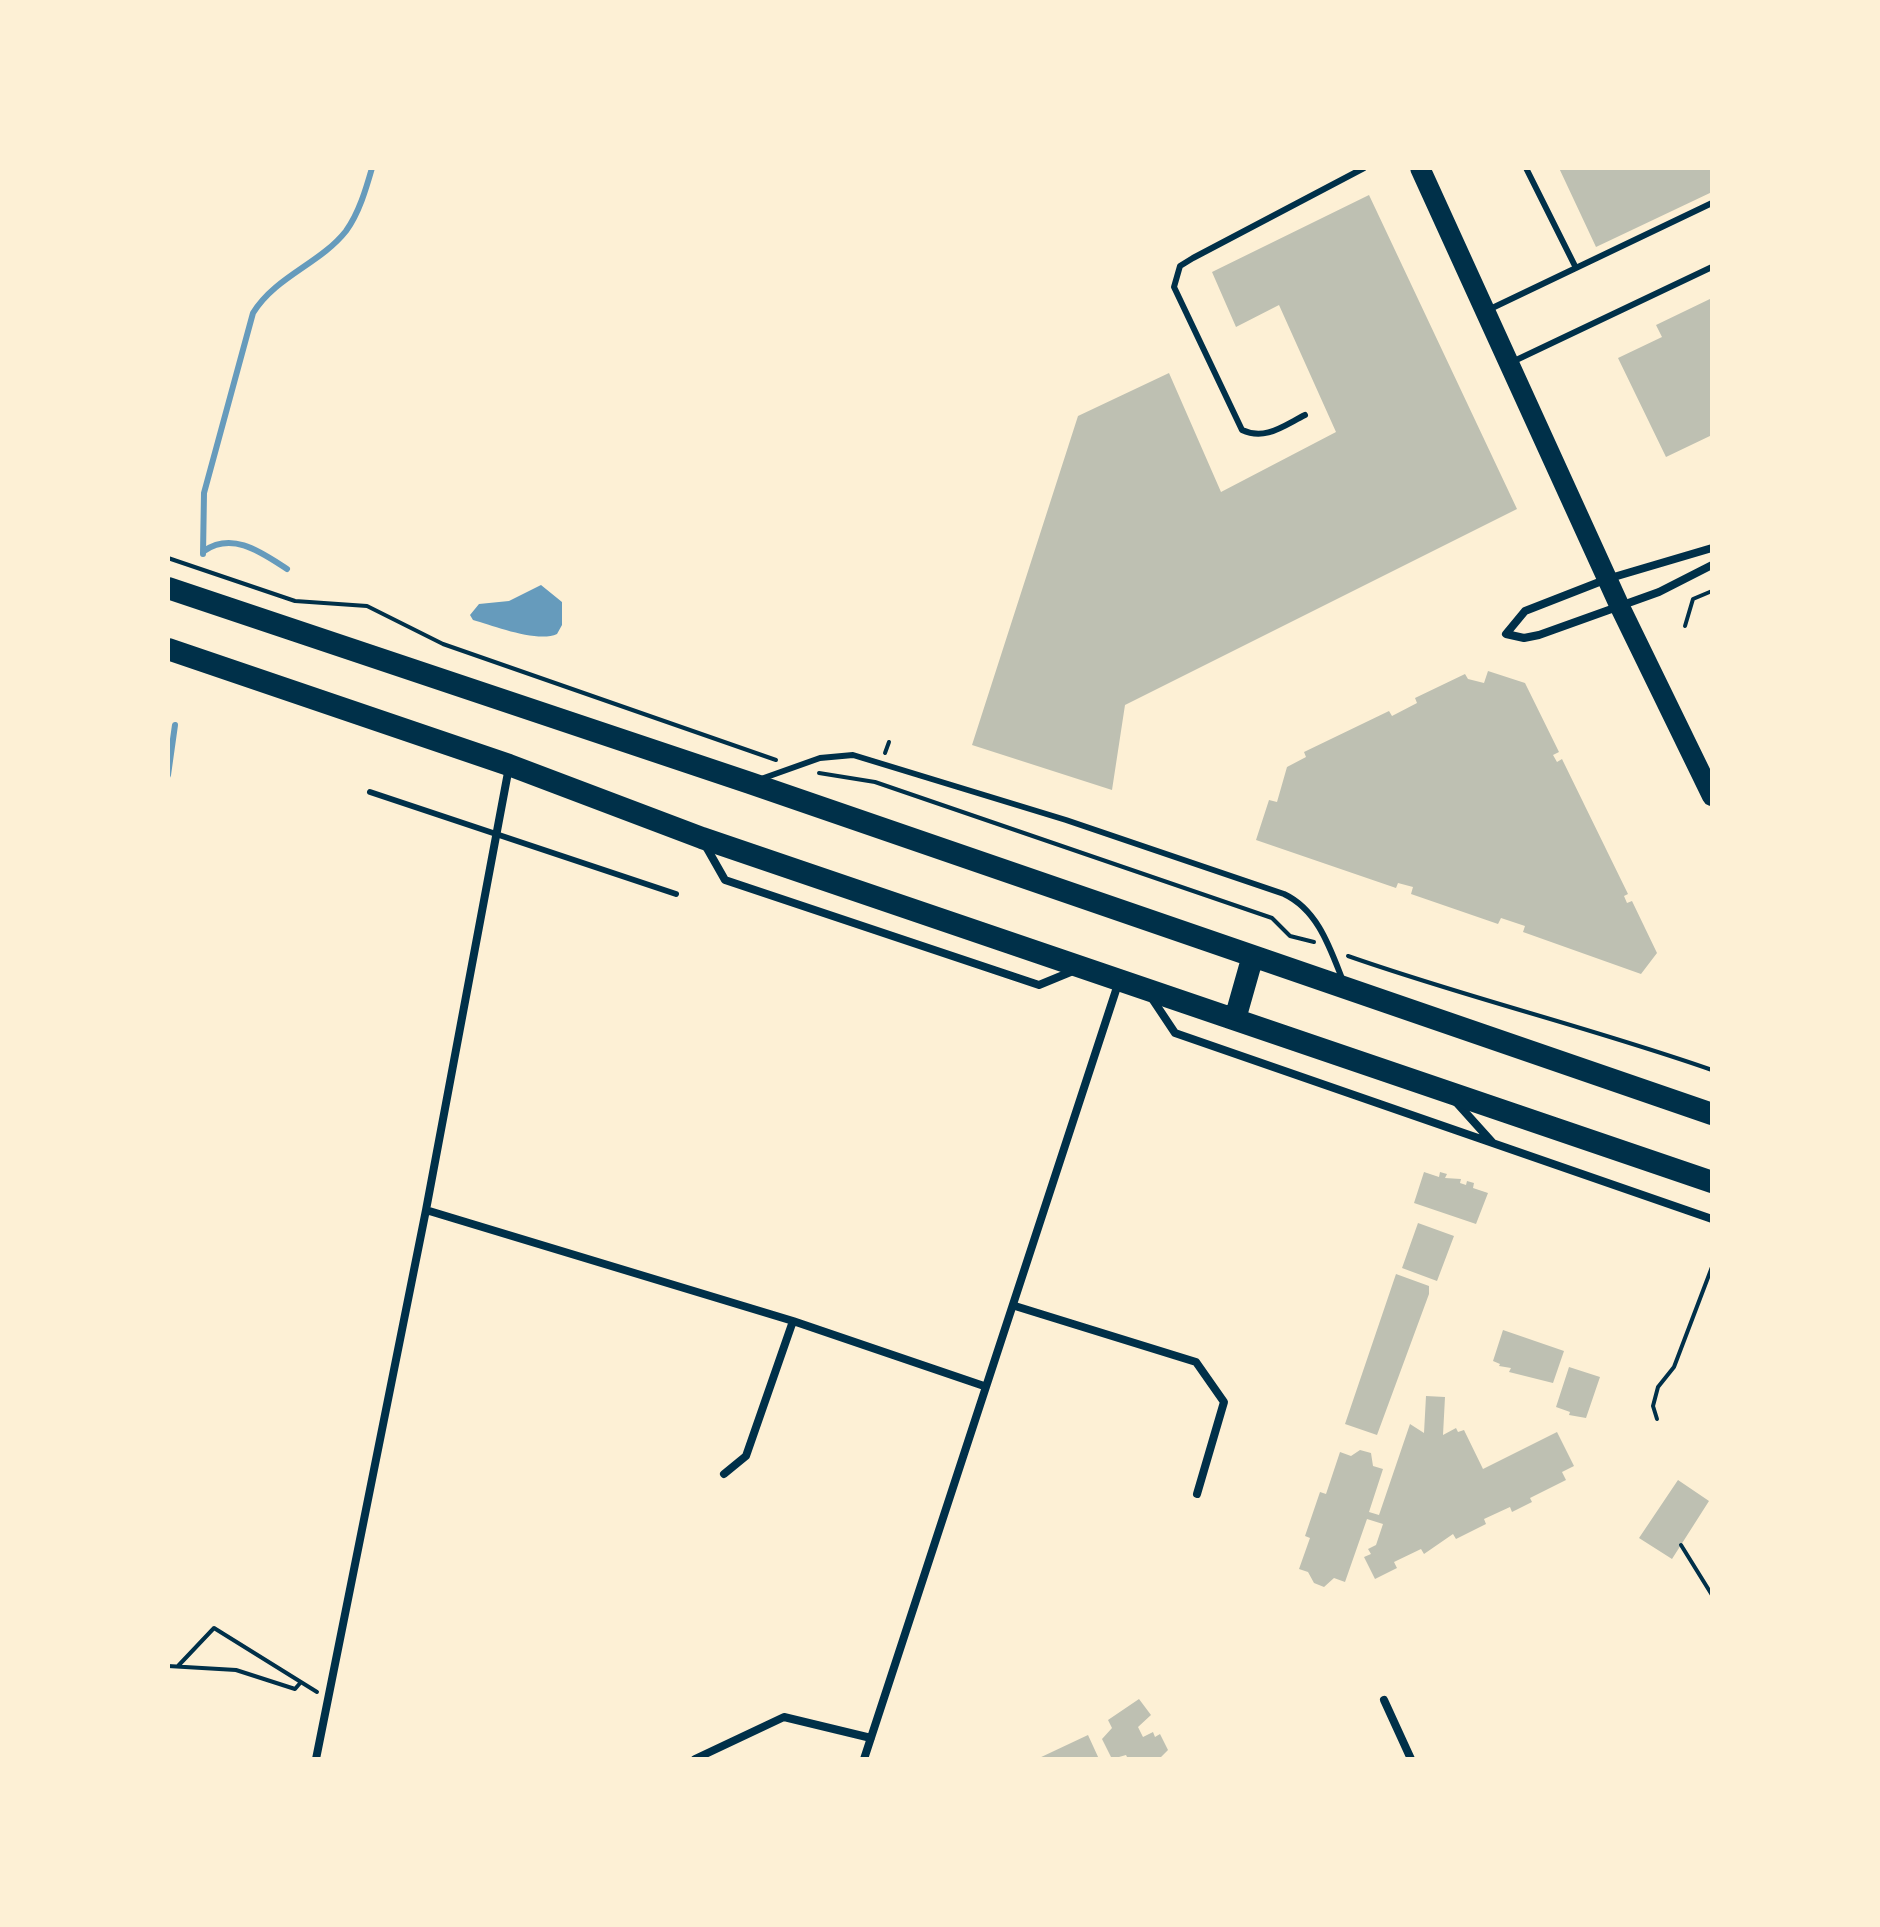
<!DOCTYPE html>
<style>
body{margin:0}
#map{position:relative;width:1880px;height:1927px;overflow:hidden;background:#fdf0d5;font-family:Quicksand,sans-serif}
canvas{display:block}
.frame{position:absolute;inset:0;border:170px solid #fdf0d5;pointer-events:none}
</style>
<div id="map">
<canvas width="1880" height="1927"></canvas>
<div class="frame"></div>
</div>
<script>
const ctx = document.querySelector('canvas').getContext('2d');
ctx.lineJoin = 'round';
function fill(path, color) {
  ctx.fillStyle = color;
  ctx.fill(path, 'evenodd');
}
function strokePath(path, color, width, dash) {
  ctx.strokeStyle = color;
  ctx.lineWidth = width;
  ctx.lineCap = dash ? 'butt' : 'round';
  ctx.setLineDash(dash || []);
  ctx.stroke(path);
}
fill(new Path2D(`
 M541,585L562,602V625L557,634C538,643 494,626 473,620L470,615L479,604L509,601Z`), '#669bbc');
strokePath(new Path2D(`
 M204,551C233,531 262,553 287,569
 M203,554L204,493L253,313C276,276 320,264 346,231C359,213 366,189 372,168
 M168,775L175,725`), '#669bbc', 6);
fill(new Path2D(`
 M1559,168H1712V192L1596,247Z
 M1369,195L1517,509L1125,705L1112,790L972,745L1078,416L1169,373L1221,492L1336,432L1279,305L1236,327L1212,272Z
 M1712,298V435L1666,457L1618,358L1662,337L1656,325Z
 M1488,671L1525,683L1559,752L1553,755L1557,762L1562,759L1628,894L1624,896L1627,903L1632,901L1657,953L1641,974L1523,932L1525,926L1501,918L1498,924L1411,894L1413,887L1398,883L1396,888L1256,840L1269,800L1277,802L1287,767L1306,757L1304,752L1389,711L1392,716L1417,703L1415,698L1465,674L1468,679L1484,683Z
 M1424,1172L1439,1177L1440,1172L1447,1174L1445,1178L1461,1179L1460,1183L1466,1185L1467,1181L1474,1183L1473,1188L1488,1193L1476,1224L1414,1203Z
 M1418,1223L1454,1236L1437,1281L1402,1268Z
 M1396,1274L1429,1286V1294L1377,1435L1345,1424Z
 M1503,1330L1564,1351L1553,1383L1509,1372L1511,1368L1499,1366L1500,1364L1493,1361Z
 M1569,1367L1600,1377L1586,1418L1569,1415L1570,1412L1556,1407Z
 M1426,1396L1445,1397L1443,1435L1456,1428L1458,1432L1464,1430L1483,1469L1557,1432L1574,1466L1562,1472L1566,1480L1530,1498L1532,1502L1512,1512L1510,1507L1484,1519L1486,1524L1456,1539L1453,1534L1424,1554L1421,1549L1394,1562L1397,1568L1375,1579L1364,1557L1371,1554L1368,1549L1376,1545L1383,1524L1367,1519L1345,1582L1334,1578L1324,1587L1314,1583L1308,1572L1299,1569L1310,1538L1305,1536L1320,1492L1326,1494L1340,1452L1351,1456L1360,1450L1371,1453L1373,1466L1383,1469L1369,1512L1379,1515L1410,1424L1424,1433Z
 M1678,1480L1709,1501L1672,1559L1639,1538Z
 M1139,1699L1151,1715L1138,1727L1143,1737L1153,1732L1155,1737L1160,1734L1168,1750L1159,1759H1128L1126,1755L1112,1759L1102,1739L1112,1728L1108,1720Z
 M1088,1735L1099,1759H1037Z`), '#bec0b2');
strokePath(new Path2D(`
 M168,558L295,601L367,606L443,644L776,760
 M1685,626L1693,599L1712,591
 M885,753L889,742
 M819,773L875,782L1272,918L1290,936L1314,942
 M1348,956C1468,998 1592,1028 1712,1070
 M1657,1419L1653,1406L1658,1387L1674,1367L1712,1267
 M1681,1545L1712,1595
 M168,1666L236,1670L295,1689L301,1682
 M178,1666L214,1628L317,1692`), '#003049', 4);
strokePath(new Path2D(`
 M1526,168L1576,268
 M1488,310L1712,203
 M1512,362L1712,267
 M1305,415C1283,426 1265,441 1242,430L1174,287L1180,266L1193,258L1364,168
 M761,779L820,758L853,755L1066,820L1284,894C1318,910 1330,948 1343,981
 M370,792L676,894`), '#003049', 6);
strokePath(new Path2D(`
 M1712,548L1607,579L1525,611L1506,634L1524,638L1539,635L1659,592L1712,565
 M704,843L725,880L1039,985L1073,971
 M1151,997L1175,1033L1712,1219
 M1456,1102L1492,1142
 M426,1210L793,1321L984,1386
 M1015,1306L1196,1362L1224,1402L1197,1494
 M724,1474L746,1456L793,1321
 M1384,1700L1411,1759
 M316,1759L426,1210L509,767
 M695,1759L784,1717L871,1738
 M864,1759L1119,981`), '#003049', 8);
strokePath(new Path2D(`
 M1420,168L1620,607L1712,796`), '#003049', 20);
strokePath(new Path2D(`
 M168,588L750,783L1712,1114
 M168,649L509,765L702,838L1712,1182
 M1235,1019L1252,959`), '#003049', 22);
</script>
